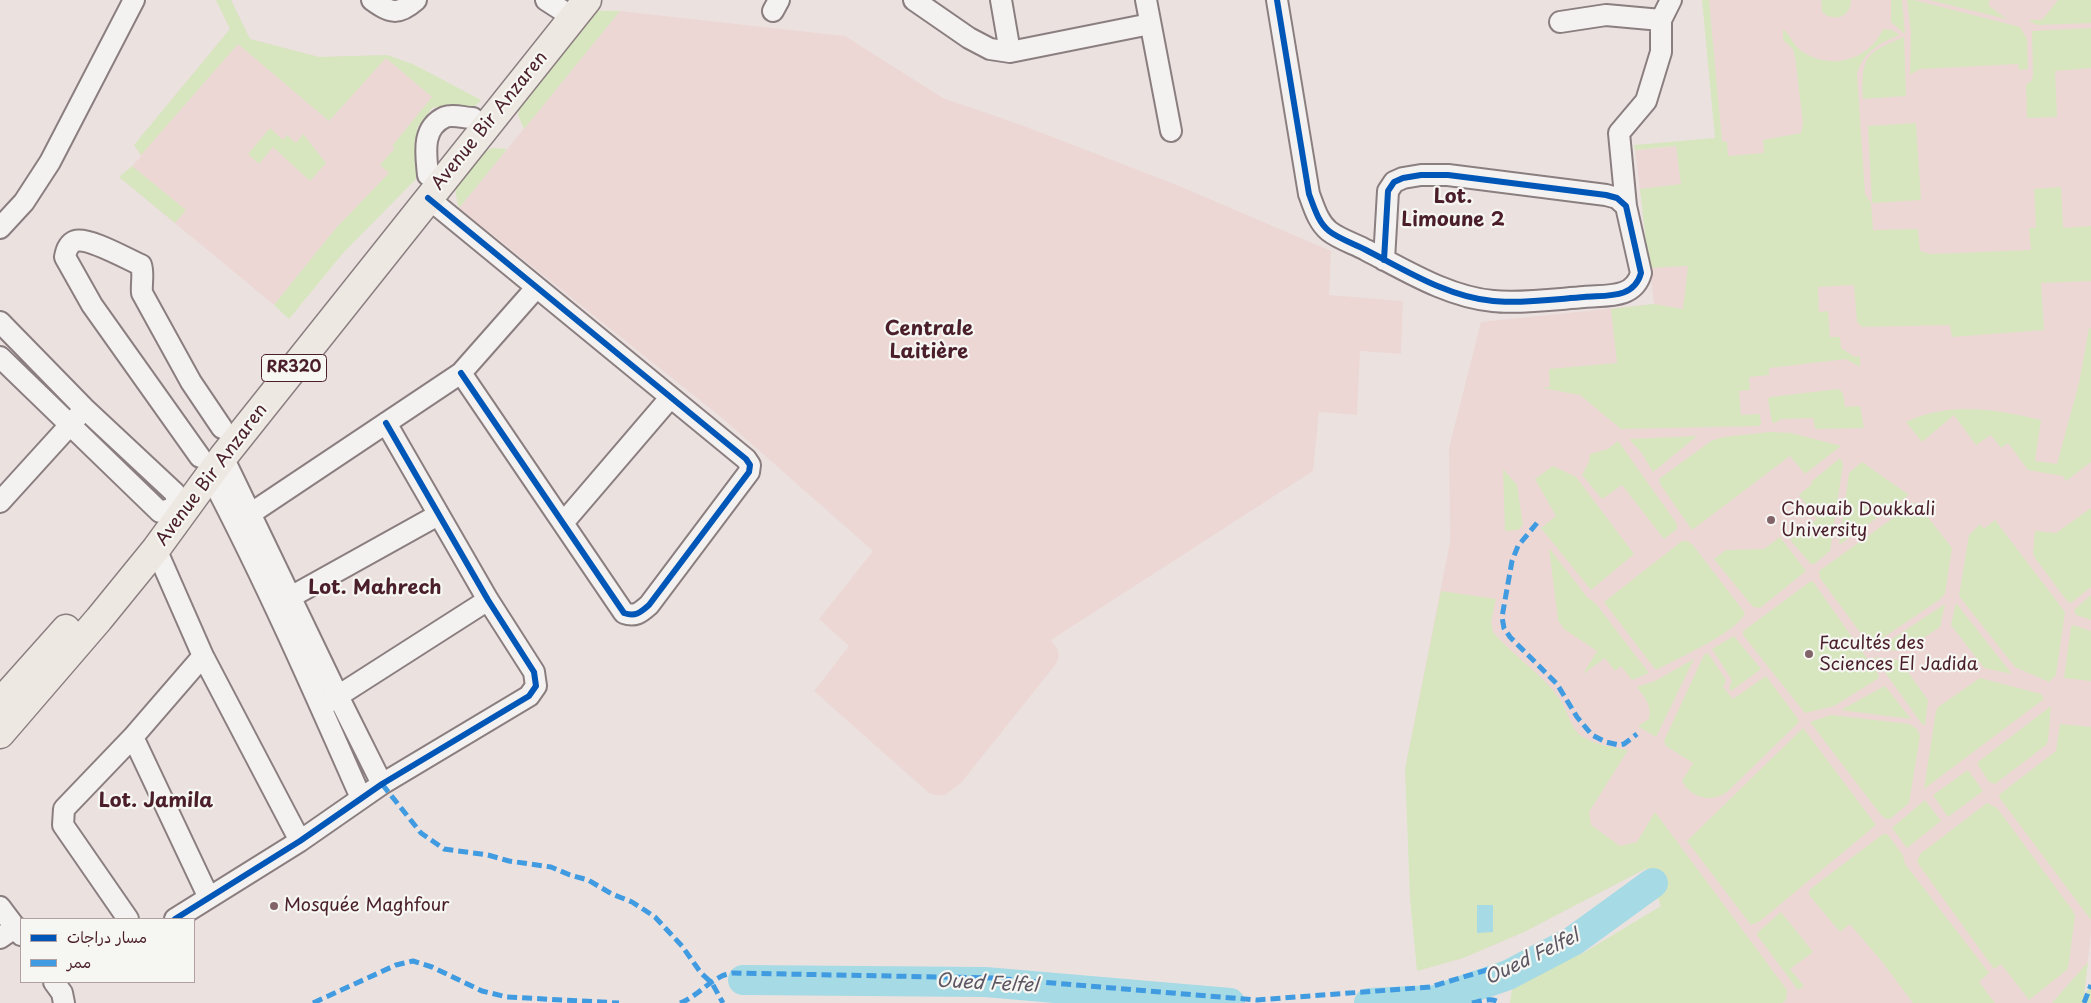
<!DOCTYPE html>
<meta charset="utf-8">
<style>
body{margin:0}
#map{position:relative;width:2091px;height:1003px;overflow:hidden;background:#ebe2e0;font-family:"Playpen Sans","Playpen Sans Arabic",sans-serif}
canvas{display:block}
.legend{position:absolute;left:20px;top:918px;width:175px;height:65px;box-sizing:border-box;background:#f6f6f2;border:1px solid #b1a0a2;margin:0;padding:6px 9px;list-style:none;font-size:15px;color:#4a1f2b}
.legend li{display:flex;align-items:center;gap:10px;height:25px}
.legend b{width:25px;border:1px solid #b1a0a2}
</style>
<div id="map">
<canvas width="2091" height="1003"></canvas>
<ul class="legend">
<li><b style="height:6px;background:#0057b8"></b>مسار دراجات</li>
<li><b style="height:6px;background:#409be1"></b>ممر</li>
</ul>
</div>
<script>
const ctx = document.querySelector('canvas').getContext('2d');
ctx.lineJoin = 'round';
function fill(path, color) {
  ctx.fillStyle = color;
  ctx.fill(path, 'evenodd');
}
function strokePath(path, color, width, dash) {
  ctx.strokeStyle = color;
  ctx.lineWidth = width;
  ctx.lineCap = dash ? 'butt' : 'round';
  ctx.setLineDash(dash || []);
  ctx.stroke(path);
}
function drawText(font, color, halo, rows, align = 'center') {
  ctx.font = font + ' "Playpen Sans",sans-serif';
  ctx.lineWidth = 4.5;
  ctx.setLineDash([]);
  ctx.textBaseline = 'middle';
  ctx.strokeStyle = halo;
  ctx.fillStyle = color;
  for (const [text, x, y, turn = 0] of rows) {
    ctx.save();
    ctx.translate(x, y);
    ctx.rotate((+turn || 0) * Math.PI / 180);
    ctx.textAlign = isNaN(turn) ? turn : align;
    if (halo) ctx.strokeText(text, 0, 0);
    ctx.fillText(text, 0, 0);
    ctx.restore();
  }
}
fill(new Path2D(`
 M216,0H231L250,39L319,57L387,55L415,65L444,108L433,107L417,127V147L336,228L274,305L119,177L126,173L141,156L134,145L230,29Z
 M1709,0H2091V932L2084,996L2078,1003H1698L1647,868L1524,932L1463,958L1417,971L1405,769L1450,542L1449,448L1481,322L1654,304L1635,150L1721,142Z
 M620,11L845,36L943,98L1024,126L1177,185L1331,251L1329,295L1403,301L1401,354L1360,351L1357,415L1319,412L1313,471L1051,640L1057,648L1059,657L1056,664L961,783L945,795H936L929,793L814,691L849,646L819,619L873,551L722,418L459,208Z`), '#ecd7d4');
fill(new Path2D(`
 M216,0H231L250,39L319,57L387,55L415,65L481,100L473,108L468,109L433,107L417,128L416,179L344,252L289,319L274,305L336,228L389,173L380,165L395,148L392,146L432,97L386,58L329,121L238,44L141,155L134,145L230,29Z
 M1702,0H1709L1722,141L1727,142L1728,156L1764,153L1763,140L1801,133L1803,123L1795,57L1793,49L1783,40V29C1788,32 1793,44 1799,49C1828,72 1869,61 1883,29L1892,30L1900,35C1879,43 1864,51 1857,74L1865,194L1871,203L1873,230L1918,229L1920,251L1931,254L2031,250L2029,228H2036L2034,189L2061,187L2063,228L2091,226V281L2041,283L2044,330L1952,337L1950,325L1862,327L1857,322L1854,285L1818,287L1819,312L1828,311L1830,337H1840L1841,348L1855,357L1860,356V367L1846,359L1769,368V375L1749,377L1750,390L1739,391L1741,415L1760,414L1761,424L1759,426L1621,429L1580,395L1542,388L1550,387L1549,369L1617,363L1611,309L1654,304L1683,309L1688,266L1649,268L1640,189L1681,184L1676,146L1635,150L1634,145L1715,138Z
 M1821,0H1851C1851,17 1834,23 1822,12Z
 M1891,0H1902L1905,34L1891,22Z
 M1907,0H1914L2020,27L2027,39L2028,69L2019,70L2018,64L1920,69L1910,75L1911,32Z
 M1929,0H1989V6L2007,19Z
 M2058,0H2091V23L2037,25L2028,20H2042Z
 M597,11H620L524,129L518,115L519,110Z
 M2091,28V68L2055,71L2057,117L2027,118L2026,85L2032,80L2033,74L2032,31Z
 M1904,37L1906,96L1863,99C1861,57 1865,53 1904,37Z
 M1916,123L1921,200L1872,203L1868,126Z
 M270,128L283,140L287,135L296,143L303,134L326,163L310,181L273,147L259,164L248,154Z
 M493,148L507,149L459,208C457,200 454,191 457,184C460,174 483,150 493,148Z
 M132,166L186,210L175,223L119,177Z
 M2089,328H2091V462L2066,481L2063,476L2028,470L2008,443L2001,448L1991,435L1976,445L1954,415L1922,442L1906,422C1949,401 1996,409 2041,420L2035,461L2057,464L2079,383Z
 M1839,389L1843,394L1845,407L1860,406L1864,428L1817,429L1815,428L1813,418L1781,419L1775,423L1772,422L1768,399L1770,397Z
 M1770,432L1791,433L1841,446L1805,474L1790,456L1692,530L1660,484L1659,479L1711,441L1723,437Z
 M1697,436L1653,472L1641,452L1629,439Z
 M1618,441L1677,524V529L1664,539L1622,485L1602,499L1582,475L1589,462L1590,454L1608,449Z
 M1840,458L1843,464L1830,551L1814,564H1811L1790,540L1817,519L1799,495L1812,484L1811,482Z
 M1862,462L1909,495L1839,545L1849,473Z
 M1553,466L1576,477L1634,554L1591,590L1541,528L1556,516L1535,479Z
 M1503,469L1517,485L1523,525L1518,530L1505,531Z
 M1914,503L1918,505L1952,548L1945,594L1939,600L1875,643H1868L1820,578L1819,571Z
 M2091,508V587L2071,603L2067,601L2035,558L2033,553L2035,531L2056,533Z
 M1995,520L2065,612L2056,675L2049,682L2015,667L1959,596L1969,535L1980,524L1984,529Z
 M1780,537L1806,571L1760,608L1753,607L1714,559L1726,550L1764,549Z
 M1682,541H1687L1692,544L1745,613C1738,632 1676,659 1658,669H1655L1604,602Z
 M1549,548L1587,597L1596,604L1649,673L1632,680L1621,666L1615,671L1605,658L1583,674L1597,651L1564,629L1558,620Z
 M1811,581L1814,583L1878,674L1879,678L1834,706L1805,713L1743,635V631Z
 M1441,591L1496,599L1491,621L1493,632C1513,656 1543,674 1561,701C1568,712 1571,730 1583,737C1596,745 1613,747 1628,750L1589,812L1591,825L1620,846L1637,842L1655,812L1787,990L1786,1000L1782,1003H1510L1512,989L1519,981L1583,953L1661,906L1647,868L1524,932L1463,958L1417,971L1410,898L1405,769Z
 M2091,595V620L2076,615L2074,610Z
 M1956,603L2012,674L1984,668L1951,625Z
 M1945,604L1940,627L1904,651L1877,649Z
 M2073,625L2091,631V681L2064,678L2071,627Z
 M1734,636L1761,669L1731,691L1729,688L1732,680L1712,649Z
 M1708,653L1726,680L1723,687L1733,699L1766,676L1798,719L1799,722L1728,791C1713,804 1690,798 1682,781L1693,763L1666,746L1664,741L1704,655Z
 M1874,657L1899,660L1928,700L1925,725L1922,724Z
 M1694,659L1656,737L1638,726L1649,719C1652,705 1645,698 1637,687L1655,681Z
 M1980,678L2041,694L2044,699L1924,789L1936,711L1938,707Z
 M1885,686L1911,719L1841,710L1881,688Z
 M2051,706L2048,741L2046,745L1995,784L1989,782L1978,765V762Z
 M1831,715L1909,724L1917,729L1920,736L1909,803L1890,819H1886L1881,815L1810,722Z
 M2060,724L2091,727V920L1999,797L2000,794L2056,751Z
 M1803,728L1876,825L1760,921L1751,925L1687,841Z
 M1968,770L1983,791L1948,817L1933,795Z
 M1925,800L1941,821L1907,848L1892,828Z
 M1987,803L1997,808L2073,911L2075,916L2068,969L2029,1000L2001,964L1994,969L1917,862L1920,854Z
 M1883,834H1887L1903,855L1905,864L1989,973L1979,982L1995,1003H1913L1883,963L1850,924L1840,932L1809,895V891L1813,887Z
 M1781,912L1813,952L1790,969L1804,986L1798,990L1757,935L1758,932Z
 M2088,962L2084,995L2091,985V1003H2052Z`), '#d7e6bf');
fill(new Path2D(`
 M1477,905H1493V932L1477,933Z`), '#a6dae4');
strokePath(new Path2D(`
 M743,980L985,982L1230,1003
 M1369,1003L1436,1000L1508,975L1573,941L1653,883`), '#a6dae4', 30);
const minor = new Path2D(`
 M372,0C390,13 398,16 416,0
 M546,0L574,18
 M914,0L969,38L990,49L1010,52L1150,24
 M1001,0L1010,52
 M1146,0L1171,131
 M1277,0L1309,194C1314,207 1318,222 1329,231C1339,239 1355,244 1366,250C1405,270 1448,297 1493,301C1519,304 1557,299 1584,297C1607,295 1634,299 1641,273L1626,206L1617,198L1606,195L1448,175H1421L1403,178L1394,182L1388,191L1384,260
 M773,11L779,0
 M1560,22L1606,15L1661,20
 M428,175C426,154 421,128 445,117C453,114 465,118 473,118
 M428,198L746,459L750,465L749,472L649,605C640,613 635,617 624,613L461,373
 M1626,206L1619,133L1646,101L1661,52V20L1671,0
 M0,228L24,202L50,162L134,0
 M0,322L84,408L175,493L178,509L176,522
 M0,357L160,512L189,504
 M200,457L92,305L65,257C66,251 68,244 75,241C89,237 127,259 141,265C144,274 141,284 142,293L191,382L222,428
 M223,457L338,696L382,784
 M210,475C265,580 313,689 361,798
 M0,502L79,415
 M250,514L461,373L536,288
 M563,523L670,398
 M156,549L203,656L300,841
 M278,604L438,515
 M327,703L488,600
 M133,737L209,898
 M0,907L21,935
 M128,919L63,825L64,809L133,737L203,656
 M175,919L300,841L382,784L529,696L536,686L534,672L488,600L386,423
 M0,938L16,927
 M54,982L62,993L64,1003`);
const trunk = new Path2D(`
 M0,703L66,629
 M0,734L99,619L156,549L223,457L587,0`);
strokePath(minor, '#8b7e80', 24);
strokePath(trunk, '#8b7e80', 31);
strokePath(minor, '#f4f2f0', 20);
strokePath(trunk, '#ede8e1', 28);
strokePath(new Path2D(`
 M1537,523L1518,546L1512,561L1502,617L1504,628L1510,637L1557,684L1577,717L1592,735L1606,742L1619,745L1624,744L1637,734
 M382,784L421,833L444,849L488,855L509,861L551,867L570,875L588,880L612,894L632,902L646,911L655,917L682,946L701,973L712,983L723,1003
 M313,1003L396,965L413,961L432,967L482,991L507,997L619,1003
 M680,1003C699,996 712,976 732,973L993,978L1257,1000L1430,987L1490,969
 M1472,1003C1481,1001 1492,997 1500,1003
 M2084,1003L2091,985`), '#409be1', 5, [10, 5]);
strokePath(new Path2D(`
 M1277,0L1309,194C1314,207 1318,222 1329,231C1339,239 1355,244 1366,250C1405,270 1448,297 1493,301C1519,304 1557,299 1584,297C1607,295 1634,299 1641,273L1626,206L1617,198L1606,195L1448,175H1421L1403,178L1394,182L1388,191L1384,260
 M428,198L746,459L750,465L749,472L649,605C640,613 635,617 624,613L461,373
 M175,919L300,841L382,784L529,696L536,686L534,672L488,600L386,423`), '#0057b8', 6);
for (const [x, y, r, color] of [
 [1771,520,5,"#82636a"],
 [1809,654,5,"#82636a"],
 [274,906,5,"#82636a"]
]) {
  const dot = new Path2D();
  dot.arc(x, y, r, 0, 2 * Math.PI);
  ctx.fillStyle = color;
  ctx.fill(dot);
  strokePath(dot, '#f6f6f2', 2);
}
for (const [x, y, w] of [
 [294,368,65]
]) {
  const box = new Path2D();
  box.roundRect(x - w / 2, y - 13.5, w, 27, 4);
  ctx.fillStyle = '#f6f6f2';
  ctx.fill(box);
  strokePath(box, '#4a1f2b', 1);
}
drawText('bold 16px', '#4a1f2b', null, [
 ["RR320",294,368]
]);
drawText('18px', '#4a1f2b', '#f6f6f2', [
 ["Avenue Bir Anzaren",490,121,-51],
 ["Avenue Bir Anzaren",212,475,-53]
]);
drawText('18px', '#4a1f2b', '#f6f6f2', [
 ["Chouaib Doukkali",1781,510],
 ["University",1781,531],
 ["Facultés des",1819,644],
 ["Sciences El Jadida",1819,665],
 ["Mosquée Maghfour",284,906]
], 'left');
drawText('italic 19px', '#5d5663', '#f6f6f2', [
 ["Oued Felfel",1532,958,-26],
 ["Oued Felfel",987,984,3]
]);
drawText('bold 20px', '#4a1f2b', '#f6f6f2', [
 ["Lot.",1453,197],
 ["Limoune 2",1453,220],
 ["Centrale",929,329],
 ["Laitière",929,352],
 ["Lot. Mahrech",375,588],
 ["Lot. Jamila",156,801]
]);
</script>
